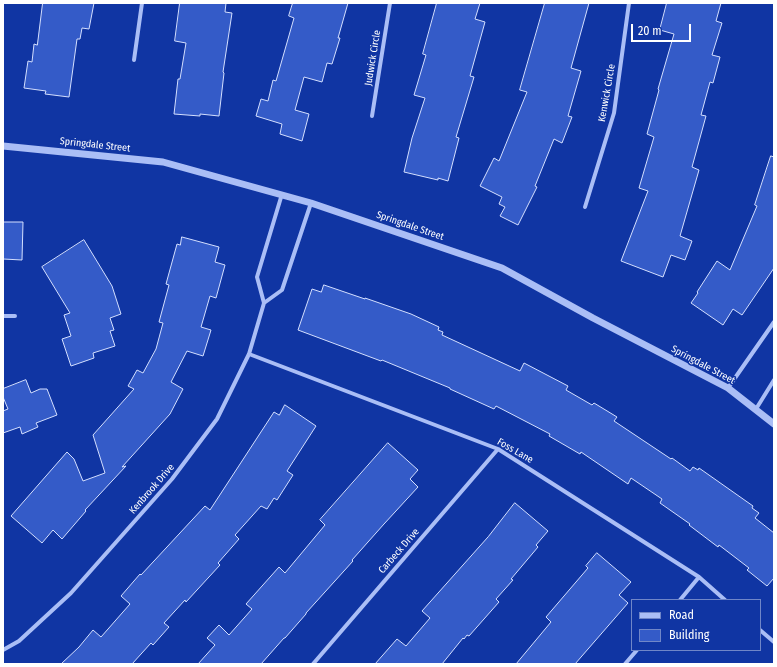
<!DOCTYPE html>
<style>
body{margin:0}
#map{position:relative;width:777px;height:667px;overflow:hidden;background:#1035a3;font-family:"Fira Sans Condensed",sans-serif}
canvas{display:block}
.frame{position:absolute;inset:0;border:4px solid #fff;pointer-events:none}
.legend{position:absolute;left:631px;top:599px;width:130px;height:52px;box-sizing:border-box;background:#1035a3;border:1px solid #7086c8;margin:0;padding:5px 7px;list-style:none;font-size:12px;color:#fff}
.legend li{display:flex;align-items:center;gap:8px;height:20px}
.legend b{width:20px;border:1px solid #7086c8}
.scale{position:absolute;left:631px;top:24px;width:60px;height:18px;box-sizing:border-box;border:2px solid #fff;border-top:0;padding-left:5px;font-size:12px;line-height:14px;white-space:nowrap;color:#fff;-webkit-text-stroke:3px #1035a3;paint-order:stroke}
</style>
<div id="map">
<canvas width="777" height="667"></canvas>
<div class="frame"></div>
<ul class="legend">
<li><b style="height:5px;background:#aabef6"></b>Road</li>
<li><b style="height:11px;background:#345bc8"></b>Building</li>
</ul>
<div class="scale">20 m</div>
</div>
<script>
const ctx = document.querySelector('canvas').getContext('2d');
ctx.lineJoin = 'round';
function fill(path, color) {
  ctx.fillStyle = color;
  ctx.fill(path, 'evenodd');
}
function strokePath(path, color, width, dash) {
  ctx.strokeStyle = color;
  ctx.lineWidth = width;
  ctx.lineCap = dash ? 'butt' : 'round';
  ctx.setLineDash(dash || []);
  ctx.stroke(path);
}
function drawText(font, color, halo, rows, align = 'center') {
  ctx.font = font + ' "Fira Sans Condensed",sans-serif';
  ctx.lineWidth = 3;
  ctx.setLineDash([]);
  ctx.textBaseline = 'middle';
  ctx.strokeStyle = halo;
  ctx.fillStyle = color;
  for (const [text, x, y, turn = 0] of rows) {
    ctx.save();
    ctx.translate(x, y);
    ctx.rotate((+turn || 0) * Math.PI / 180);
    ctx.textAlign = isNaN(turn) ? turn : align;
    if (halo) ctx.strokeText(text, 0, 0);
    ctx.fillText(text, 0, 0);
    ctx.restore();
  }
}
const building = new Path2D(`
 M43,3H94L89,29L82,28L80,39H77L69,97L45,94L46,91L24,88L28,61L32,62L34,44L37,45Z
 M180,3H226L225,12L232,13L223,72L224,73L219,116L200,114V116L174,114L178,79H180L186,43L175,41Z
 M293,3H348L338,38H340L332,64L327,63L322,82L304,77L295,110L309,114L302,141L280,134L282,124L256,116L261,99L268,101L273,80L276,81L294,18L289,16Z
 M437,3H480L475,19L485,22L470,76L474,77L456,137L459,138L448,181L438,178V180L404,172L412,138L425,98L414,95L426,55L423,54Z
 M545,3H589L571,68L581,71L568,116L572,117L562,143L554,139L535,186L537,187L518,225L500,216L505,207L499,204L502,197L480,186L494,158L499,161L527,92L520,90Z
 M667,3H721L716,21L722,23L712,55L720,57L713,83L710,82L701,115L706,116L692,167L699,170L680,236L692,241L685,260L671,255L663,277L621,261L648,191L639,188L654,137L647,134L659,90L658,89L674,34L660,30Z
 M771,156L774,157V268L742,315L733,309L723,325L691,303L698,293L697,292L717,261L730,270L757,206L755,205Z
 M3,222H23L22,260L3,259Z
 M182,237L219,247L215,262L225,265L216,298L210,296L201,327L211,330L203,356L187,351L171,382L183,389L170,414L122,467L126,466L85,510L86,511L62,539L53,530L42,543L11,516L67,452L74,459L83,481L105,473L93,435L134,389L128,386L137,370L143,373L156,349L163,323L159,322L169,285L166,284L177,244L180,245Z
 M84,240L112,286L121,314L110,318L114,330L110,331L115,346L93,353L94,358L71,366L62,339L71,336L64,315L70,313L42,267Z
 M324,285L365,299V298L411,314L439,327L438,330L443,332L442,335L520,371L524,363L568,386L566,390L592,405L594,403L617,417L614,421L671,459L672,458L690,471L693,467L698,470L699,468L753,506L752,508L759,513L755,518L774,533V578L767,586L747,570L749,568L719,545L718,547L689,525L690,524L660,503L662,499L631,478L628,484L581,452L580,454L549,436L550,434L496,406L494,409L450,389V388L382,360L381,361L298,330L312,289L321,292Z
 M26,380L31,393L40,389H47L57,415L36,423L38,427L22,434L20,427L3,433V411L8,409L3,397V389Z
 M285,405L316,426L287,471L293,475L277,500L274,498L267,509L261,506L235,535L239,539L218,563L220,565L186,602L185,600L164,623L169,627L153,645L151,643L132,664H61L79,647L93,630L101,637L130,604L121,596L140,574L141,575L205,506L210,510L274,412L279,415Z
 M388,443L418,470L410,479L418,487L384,524L352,560L353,561L306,613V614L285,638H284L261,664H198L215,645L207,638L219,625L229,635L252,609L246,604L279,567L285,573L325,525L320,520Z
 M515,503L548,531L536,545L538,547L511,579L513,580L496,599L499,602L469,636L467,635L464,639L463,638L442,664H375L397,639L406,646L430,618L422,611L488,537Z
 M597,553L631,582L619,595L628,603L575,664H516L551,622L546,617L588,568L586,566Z`);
fill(building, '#345bc8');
strokePath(building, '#d4dffe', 1);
strokePath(new Path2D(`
 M134,60L142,3
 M372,116L390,3
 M585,207L614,113L629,3
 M264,303L282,290L311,203
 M3,316H15
 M249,354L498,449L699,577L725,600
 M728,388L774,322
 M756,409L774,380
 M680,600L699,577
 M760,630L774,642
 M3,650L19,641L71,593L172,479L217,419L249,354L264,303L257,277L282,194
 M313,664L498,449
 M625,664L637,650`), '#aabef6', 4);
strokePath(new Path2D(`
 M3,146L163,162L311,203L502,268L593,318L728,388L774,424`), '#aabef6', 7);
drawText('10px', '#fff', '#1035a3', [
 ["Judwick Circle",373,58,-81],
 ["Kenwick Circle",607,93,-80],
 ["Springdale Street",95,145,6],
 ["Springdale Street",410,226,19],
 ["Springdale Street",703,365,28],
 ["Foss Lane",515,451,30],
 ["Kenbrook Drive",152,489,-49],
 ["Carbeck Drive",399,551,-49]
]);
</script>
